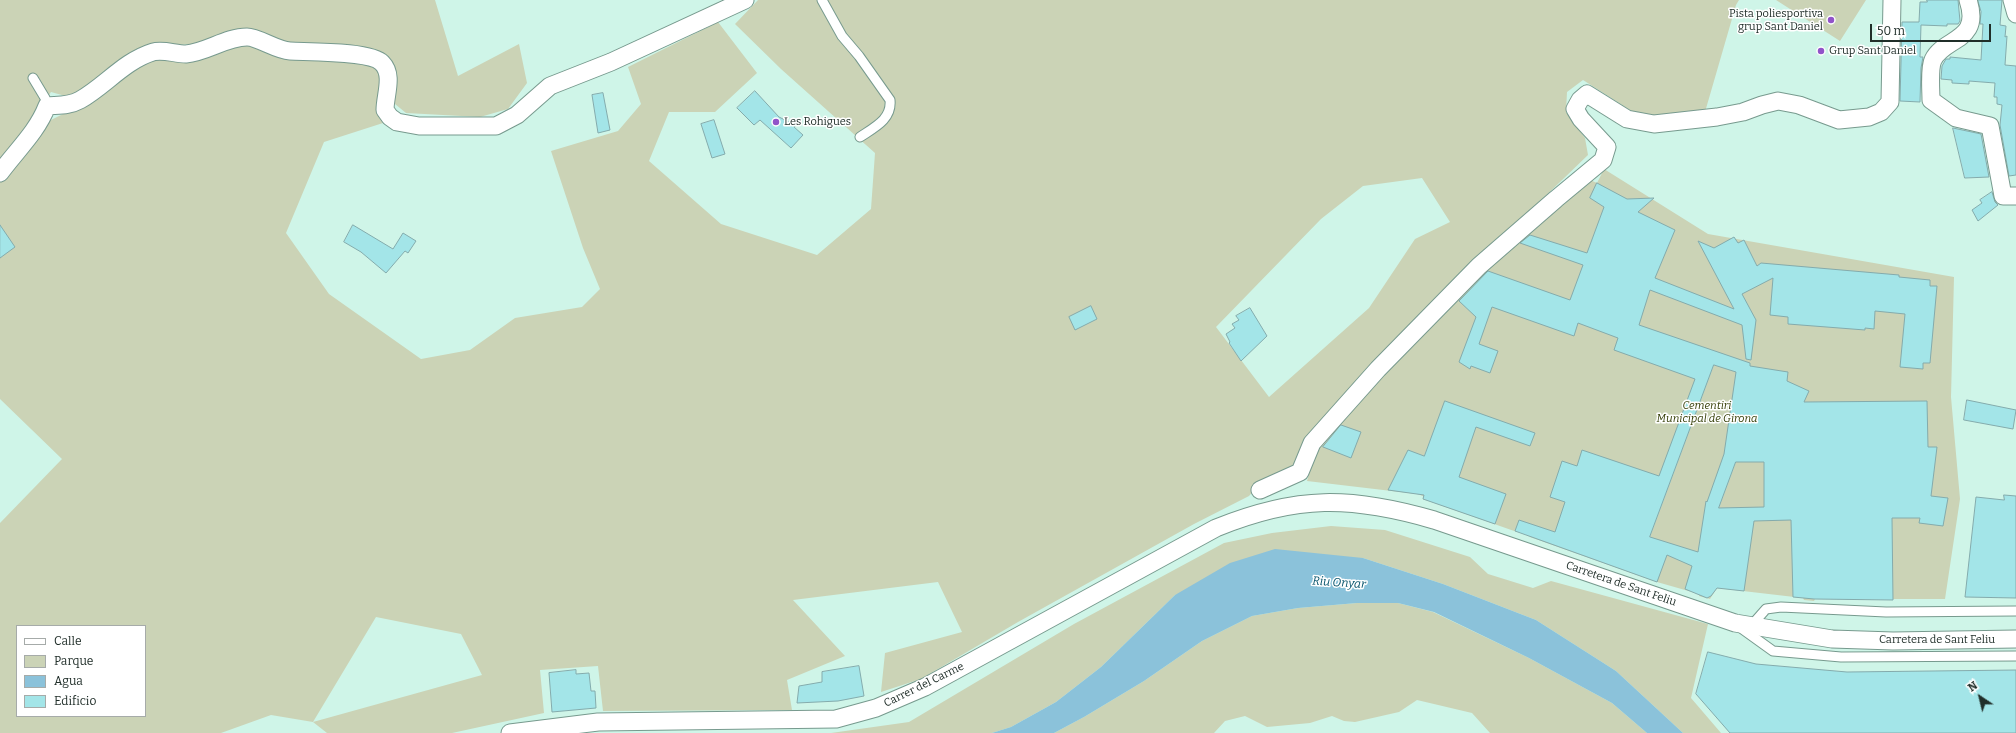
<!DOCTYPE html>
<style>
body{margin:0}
#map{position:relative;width:2016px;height:733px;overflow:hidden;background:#cff5e8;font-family:Bitter,serif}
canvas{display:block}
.legend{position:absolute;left:16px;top:625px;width:130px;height:92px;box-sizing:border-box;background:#fff;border:1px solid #a6aba9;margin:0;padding:5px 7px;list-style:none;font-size:12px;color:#202e29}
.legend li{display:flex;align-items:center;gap:8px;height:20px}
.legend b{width:20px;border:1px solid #a6aba9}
.north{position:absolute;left:1960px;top:677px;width:40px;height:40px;-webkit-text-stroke:3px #fff;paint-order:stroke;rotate:325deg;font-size:11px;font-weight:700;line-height:16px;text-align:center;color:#202e29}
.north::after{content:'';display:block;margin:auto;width:14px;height:18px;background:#202e29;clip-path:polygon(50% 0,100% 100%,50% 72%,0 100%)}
.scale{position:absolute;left:1870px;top:24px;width:121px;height:18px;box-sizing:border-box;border:2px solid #202e29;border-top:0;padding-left:5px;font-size:12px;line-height:14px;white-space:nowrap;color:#202e29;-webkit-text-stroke:3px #fff;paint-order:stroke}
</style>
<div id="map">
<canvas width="2016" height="733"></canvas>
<ul class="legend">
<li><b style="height:5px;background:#fff"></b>Calle</li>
<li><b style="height:11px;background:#cbd3b6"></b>Parque</li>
<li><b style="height:11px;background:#8bc2da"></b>Agua</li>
<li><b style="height:11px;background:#a3e5e8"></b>Edificio</li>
</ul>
<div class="north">N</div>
<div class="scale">50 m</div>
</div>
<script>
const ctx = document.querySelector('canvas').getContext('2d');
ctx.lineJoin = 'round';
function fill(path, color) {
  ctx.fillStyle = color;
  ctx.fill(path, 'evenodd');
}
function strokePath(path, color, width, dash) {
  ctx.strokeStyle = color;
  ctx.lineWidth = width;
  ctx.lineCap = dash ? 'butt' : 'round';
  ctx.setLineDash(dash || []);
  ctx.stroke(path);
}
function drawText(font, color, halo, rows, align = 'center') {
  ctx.font = font + ' Bitter,serif';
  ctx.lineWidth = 3;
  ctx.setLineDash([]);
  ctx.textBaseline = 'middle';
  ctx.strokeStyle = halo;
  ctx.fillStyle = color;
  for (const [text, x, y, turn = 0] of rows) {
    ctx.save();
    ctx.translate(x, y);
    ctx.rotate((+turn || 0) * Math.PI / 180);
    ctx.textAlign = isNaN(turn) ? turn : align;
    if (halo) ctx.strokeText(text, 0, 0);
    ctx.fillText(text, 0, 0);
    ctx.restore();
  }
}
fill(new Path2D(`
 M0,0H435L458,76L519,44L527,83L508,109L480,117L406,113L395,104V72L387,56L341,47L287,44L247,30L193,44L147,47L69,97L51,92L32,120L0,160Z
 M758,0H1739L1736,5L1705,112L1669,117L1633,112L1583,80L1567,92L1566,112L1585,138L1588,155L1391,345L1297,470L1256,488L1249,496L1194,524L1018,622L921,679L881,692L885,653L962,632L938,582L793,600L845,656L787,680L792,710L603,711L598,666L540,670L544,713L452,733H327L313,722L271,715L221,733H0V523L62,459L0,399V179L49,121L81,105L134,67L157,57L245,41L364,61L379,68L382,78L383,123L324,142L286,233L329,294L421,359L470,350L515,318L582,307L600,289L583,248L551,151L618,131L641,104L628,67L718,22L757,73L715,112H669L649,161L721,224L817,255L871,209L875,153L781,69L735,24ZM1422,178L1450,222L1415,239L1369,308L1269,397L1216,327L1321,219L1363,186ZM376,617L461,634L482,675L313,722ZM17,626H145V716H17Z
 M1776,0H1866L1840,41Z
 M1604,169L1708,234L1954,277L1951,397L1960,499L1945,599H1815L1814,601L1804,600L1803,598L1717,588L1710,599L1699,596V594L1657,582L1530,537L1519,530L1517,532L1423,499V496L1417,494L1307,481L1317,444L1483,268L1590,180L1597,183Z
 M1331,526L1385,530L1470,557L1488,574L1533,588L1551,581L1708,624L1691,698L1721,733H1683L1616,671L1536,620L1443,584L1363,558L1175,595L1101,667L1056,702L1011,727L992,733H831L909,722L1074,624L1224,543L1272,533Z
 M1357,603H1398L1433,612L1529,658L1612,703L1647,733H1490L1472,713L1417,700L1399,712L1355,722L1344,721L1332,716L1310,723L1267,727L1245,716L1225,721L1214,733H1054L1084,717L1144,681L1202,641L1252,616L1298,608Z`), '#cbd3b6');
fill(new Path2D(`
 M1275,549L1363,558L1443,584L1536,620L1616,671L1683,733H1647L1612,703L1529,658L1434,612L1398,603H1357L1298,608L1252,616L1202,641L1144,681L1084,717L1054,733H992L1011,727L1056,702L1101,667L1175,595L1230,563Z`), '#8bc2da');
const building = new Path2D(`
 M1927,0H1958L1960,21L1958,24H1947V26L1921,25L1920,57H1923L1921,68L1920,102L1900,101L1902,22H1919L1920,2H1927Z
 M1978,0H2002L2000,25L2006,26L2005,37L2007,36L2005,65L2016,66V175L2009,176L2000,125L2002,105L1997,104V97H1994L1995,83L1969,81V84L1952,83V80L1941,79L1942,66L1946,59H1950V57L1981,60L1983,24H1980L1981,12Z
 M755,91L779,117L795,125L794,127L803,135L791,148L760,120L754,125L737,108Z
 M603,93L610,130L598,133L592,95Z
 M714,120L725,154L712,158L701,124Z
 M1953,128L1981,134L1989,177L1965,178Z
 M1597,183L1627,199L1654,198L1638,212L1675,230L1655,278L1734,309L1698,241L1714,248L1734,237L1738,243L1744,240L1757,266L1761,263L1899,275V277L1930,280V286H1937L1930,363H1923V369L1900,367L1905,314L1875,311L1874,329L1865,328V330L1788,324V317L1770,315L1773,278L1742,294L1756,320L1751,360L1746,359L1742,325L1650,290L1639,325L1750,363V366L1788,372L1787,381L1809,391L1804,402L1927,401L1928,447H1937L1931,496L1948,498L1943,526L1919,523L1920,518H1892L1893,600L1814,599L1793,597L1791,520L1754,521L1744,591L1717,588L1711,596L1707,598L1685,589L1692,566L1667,555L1657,582L1515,531L1519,520L1555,532L1565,502L1550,497L1562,461L1577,466L1582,450L1659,476L1695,379L1614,350L1618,338L1578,323L1574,336L1492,307L1479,344L1498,351L1490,373L1471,366L1470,369L1459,362L1476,317L1459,301L1488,271L1570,300L1583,265L1520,243L1530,235L1587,253L1604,207L1590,198ZM1714,365L1736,372L1724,454L1707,502L1706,501L1698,552L1650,537ZM1736,462H1764V507L1719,508Z
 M1992,192L1995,202L1998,205L1978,221L1972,210L1982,203L1980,200Z
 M0,225L15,247L0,258Z
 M353,225L393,249L403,233L416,241L408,253L405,251L386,273L361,252L344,242Z
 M1091,306L1097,319L1075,330L1069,317Z
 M1250,308L1267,336L1241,361L1229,343L1230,342L1226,334L1235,328L1232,324L1239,320L1236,316Z
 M1967,400L2016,410L2013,429L1964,420Z
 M1445,401L1535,433L1530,446L1476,427L1459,477L1506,494L1495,524L1423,499L1424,495L1388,490L1408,450L1424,456Z
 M1341,425L1361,432L1351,458L1323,447Z
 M2004,495L2016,496V598L1965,597L1976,497L2004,500Z
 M1708,652L1756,664L1847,672L2016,670V733H1730L1696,694Z
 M859,666L864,696L838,701L797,703L799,686L822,682V672Z
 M576,670V674L589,673L591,691H595L596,708L552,712L549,673Z`);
fill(building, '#a3e5e8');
strokePath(building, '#84abac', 1);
const lane = new Path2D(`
 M822,0L842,36L859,56L890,100C892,119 875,127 860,137
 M33,78L45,98L47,106
 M1751,626L1766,609L1781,607L1886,612L2016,611
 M1741,628L1773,651L1841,657L2016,656`);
const street = new Path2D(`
 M1968,0C1982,42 1944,37 1933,60C1929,68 1931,91 1931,100L1956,118L1990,126L2003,196H2016
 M2012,0L2016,14
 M0,173C16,151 37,132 47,106C59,105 69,106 80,100C105,86 124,61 153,52C163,49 175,54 186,54C207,52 226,37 247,37C258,37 276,50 290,51C309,52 371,51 382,63C394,75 385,95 385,110L390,117L397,122L419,126H496L517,115L550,86L611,62L745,0
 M1260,490L1300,472L1312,443L1378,369L1479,266L1556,199L1603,160L1607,147L1581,119L1575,109L1580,100L1587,94L1627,119L1654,124L1717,117L1743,112L1762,105L1778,101L1799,105L1839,120L1869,117L1881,112L1890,102L1892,0
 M510,733L598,722L836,719L876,708L925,687L1216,528C1297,495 1351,496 1434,520L1735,623L1832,639L1893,641L2016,639`);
strokePath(lane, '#779a8e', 11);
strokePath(street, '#779a8e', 19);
strokePath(lane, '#fff', 9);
strokePath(street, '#fff', 17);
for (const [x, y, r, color] of [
 [1831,20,4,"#9153c9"],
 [1821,51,4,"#9153c9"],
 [776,122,4,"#9153c9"]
]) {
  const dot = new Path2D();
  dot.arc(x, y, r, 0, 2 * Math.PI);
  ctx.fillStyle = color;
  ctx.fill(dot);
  strokePath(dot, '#fff', 1.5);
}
drawText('11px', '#202e29', '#fff', [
 ["Pista poliesportiva",1823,14,"right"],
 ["grup Sant Daniel",1823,27,"right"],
 ["Grup Sant Daniel",1829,51],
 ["Les Rohigues",784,122]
], 'left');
drawText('italic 11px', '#333d05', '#fff', [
 ["Cementiri",1707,406],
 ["Municipal de Girona",1707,419]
]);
drawText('11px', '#202e29', '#fff', [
 ["Carretera de Sant Feliu",1621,584,19],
 ["Carretera de Sant Feliu",1937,640],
 ["Carrer del Carme",924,685,-26]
]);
drawText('italic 12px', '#09556d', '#fff', [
 ["Riu Onyar",1339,583,4]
]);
</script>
